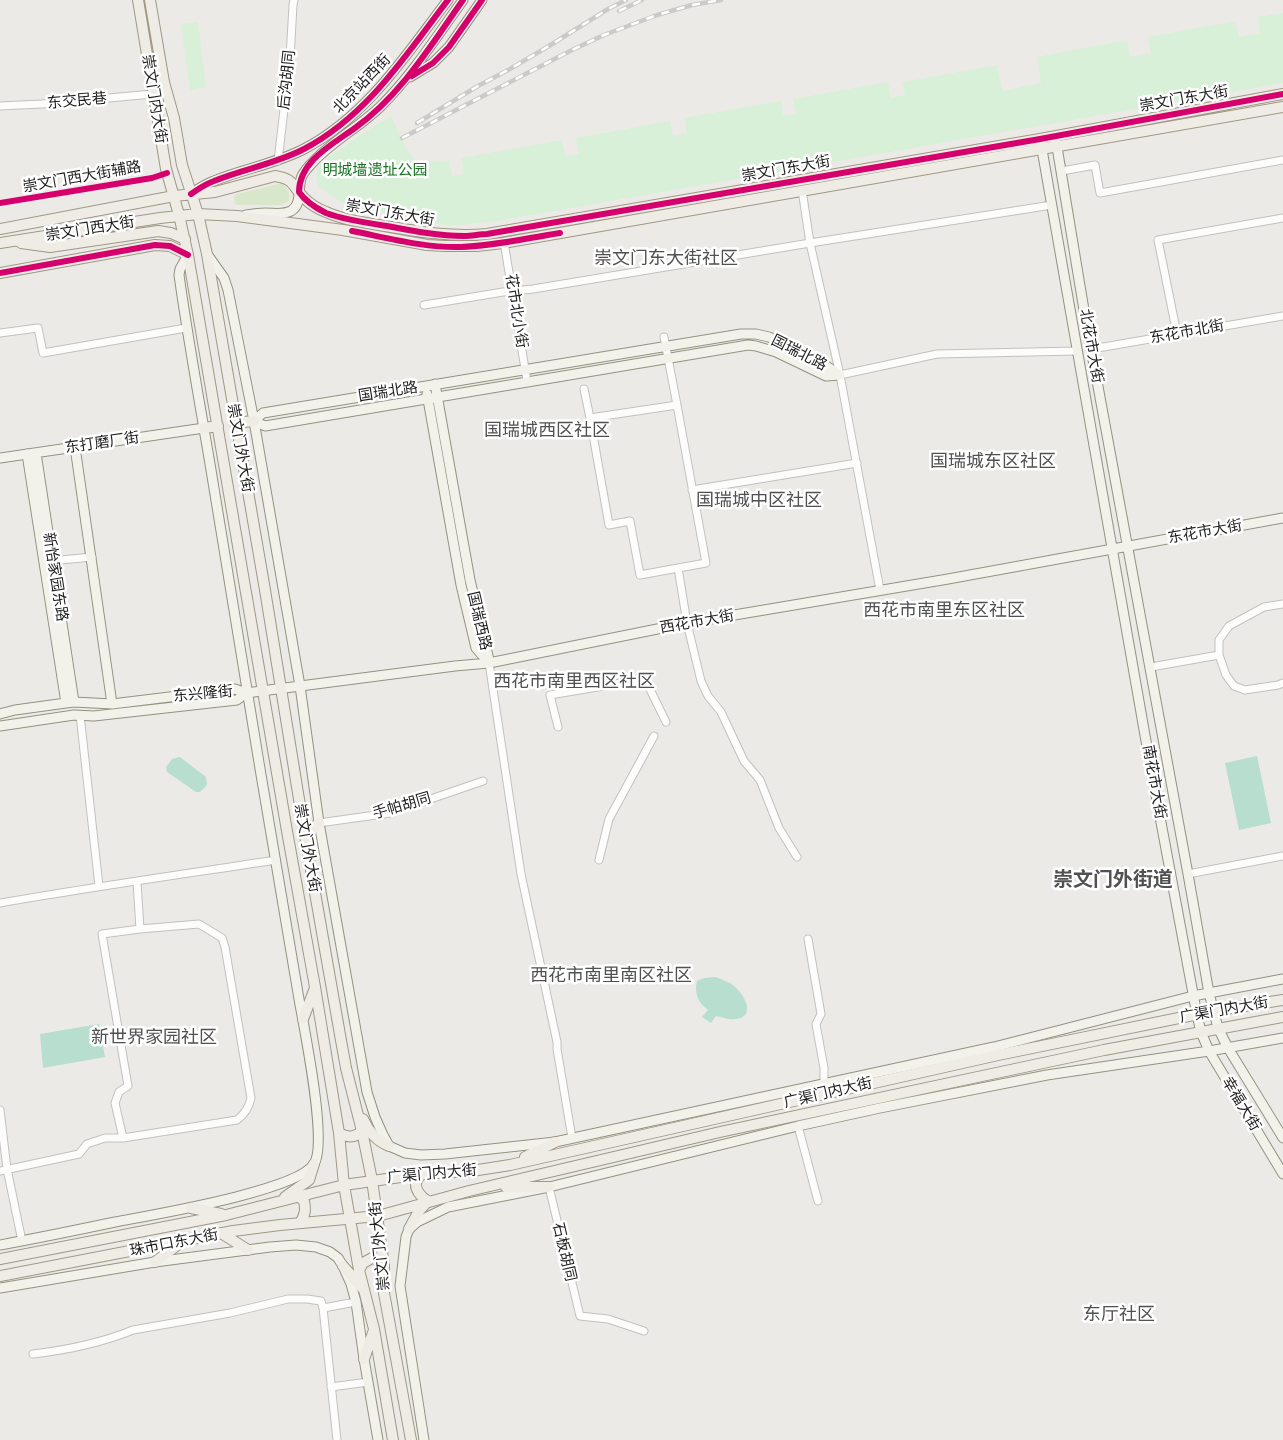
<!DOCTYPE html>
<meta charset="utf-8">
<style>
body{margin:0}
canvas{display:block;background:#eceae7}
</style>
<canvas width="1283" height="1440"></canvas>
<script>
const ctx = document.querySelector('canvas').getContext('2d');
ctx.lineJoin = 'round';
function fill(path, color) {
  ctx.fillStyle = color;
  ctx.fill(path, 'evenodd');
}
function strokePath(path, color, width, dash) {
  ctx.strokeStyle = color;
  ctx.lineWidth = width;
  ctx.lineCap = dash ? 'butt' : 'round';
  ctx.setLineDash(dash || []);
  ctx.stroke(path);
}
function drawText(font, color, halo, rows, align = 'center') {
  ctx.font = font + ' "PT Sans Narrow","Noto Sans SC",sans-serif';
  ctx.lineWidth = 5;
  ctx.setLineDash([]);
  ctx.textBaseline = 'middle';
  ctx.strokeStyle = halo;
  ctx.fillStyle = color;
  for (const [text, x, y, turn = 0] of rows) {
    ctx.save();
    ctx.translate(x, y);
    ctx.rotate((+turn || 0) * Math.PI / 180);
    ctx.textAlign = isNaN(turn) ? turn : align;
    if (halo) ctx.strokeText(text, 0, 0);
    ctx.fillText(text, 0, 0);
    ctx.restore();
  }
}
fill(new Path2D(`
 M278,184H283C288,189 290,194 289,201L281,205H238L235,204L234,197L237,194Z`), '#d8e6c9');
fill(new Path2D(`
 M1283,13V83L497,221L449,226L419,218L356,206L341,202L320,188L317,183L316,175L321,163L357,137L391,116L405,146L417,164L449,160L452,176L464,174L461,158L562,140L565,156L579,154L576,138L670,121L673,136L687,133L684,118L781,101L783,116L796,114L793,99L888,82L891,98L905,95L903,82L997,65L1002,91L1041,83L1037,57L1127,40L1130,57L1151,53L1148,37L1235,21L1239,37L1260,33L1258,17Z
 M198,22L206,87L190,90L181,24Z`), '#d8efd8');
fill(new Path2D(`
 M1257,756L1271,823L1239,830L1225,763Z
 M180,757L206,777L207,785L200,792H196L167,772L166,767L172,759Z
 M716,977C722,980 730,982 734,986C749,999 756,1022 728,1019C724,1018 720,1017 716,1016L711,1023L702,1017L708,1010C698,1003 694,993 697,981L704,978Z
 M99,1024L105,1057L43,1068L40,1034Z`), '#b7dece');
const street = new Path2D(`
 M0,106L42,104L153,94
 M278,161L290,58L293,5L294,0
 M1062,171L1095,165L1100,193L1283,160
 M802,190L810,243L840,375L880,590
 M504,242L527,381
 M424,305L503,292L533,289L810,243L1052,205
 M0,333L38,328L43,353L186,328
 M1177,334L1158,240L1283,218
 M664,337L677,405
 M1092,349L1283,316
 M840,375L937,354L1077,351
 M584,389L590,418
 M692,490L857,463
 M50,561L92,557
 M678,568L706,563L677,405L590,418L609,525L630,521L640,575L678,568L687,623L701,681L708,696L721,712L744,761L760,780L779,828L797,857
 M1283,604L1264,607L1229,626L1219,640V655L1226,675L1234,686L1245,690L1278,685L1283,683
 M489,663L521,874L557,1042V1049L572,1138
 M1151,667L1219,655
 M80,715L99,886
 M558,727L550,695L645,679L666,722
 M319,823L390,813L483,781
 M599,860L609,819L654,736
 M1188,874L1283,856
 M137,882L140,929
 M0,903C92,887 184,874 276,860
 M808,939L821,1014L816,1024L824,1068V1084
 M0,1110L7,1169L22,1241
 M798,1126L818,1201
 M0,1171L79,1154L87,1144L105,1138H123L237,1120C245,1114 249,1108 251,1098L225,947L222,938L199,924L140,929L102,934L128,1086L119,1092L115,1103L123,1138
 M549,1187L580,1316L608,1319L644,1331
 M33,1354C67,1350 101,1343 133,1330L230,1313L288,1299H307L321,1301L323,1308
 M331,1387L368,1382
 M337,1440L323,1308L356,1302`);
const secondary = new Path2D(`
 M410,77L433,63L449,47L482,0
 M1056,141L1085,316L1188,874L1209,993L1218,1028L1228,1048L1283,1138
 M1041,144L1149,758L1197,1015L1201,1032L1209,1051L1283,1174
 M191,194C198,189 206,184 214,181C243,169 275,164 304,149C367,116 406,55 448,0
 M246,215C252,214 259,213 265,213C274,213 283,215 291,211C303,204 297,186 302,176C305,170 309,166 314,161C334,140 361,126 382,105C413,74 437,36 463,0
 M207,254L224,278L228,290L254,421L300,686L319,823L367,1092L375,1117L383,1135L389,1146L405,1153L421,1155L445,1154L555,1142L994,1047L1193,996L1283,979
 M741,334H756L769,337L822,363L840,375L826,376L776,352L756,346L748,345L265,426L254,421L263,413Z
 M435,384L470,580L489,660
 M427,394L461,585L476,648L489,663
 M75,447L112,704
 M36,453L74,702
 M27,454L66,703
 M0,458L204,428
 M0,714L15,710L66,703L74,702L112,704L235,689L246,693L455,666L489,663L687,623L948,579L1283,518
 M0,726L74,715L94,716L237,700L246,693
 M0,1245C38,1238 77,1230 115,1222C151,1215 297,1191 314,1164C328,1143 304,1028 299,999C269,823 239,646 211,470C200,404 188,340 179,275L180,269L188,255
 M0,1288L155,1262L270,1247L296,1245L316,1247L330,1252L338,1258L343,1266L351,1284L356,1302L364,1359L378,1440
 M424,1440L400,1286L406,1237L409,1229L417,1222L448,1207L549,1187L798,1126L880,1108L1047,1075L1209,1051L1283,1038`);
const primary = new Path2D(`
 M138,0L166,169L179,215L188,255L287,831L315,987L339,1133L344,1185L359,1270L374,1329L393,1440
 M150,0L164,82L174,118L182,165L198,214L207,254L265,590L305,836L342,1046L346,1068L362,1131L372,1180L384,1265V1293L411,1440
 M0,229L174,196L215,192L275,176C295,179 292,186 304,198C310,204 318,209 326,212C344,220 365,223 385,226C420,232 452,237 487,234L1040,139L1283,94
 M0,243L160,218L198,214L237,216L343,230L427,245L445,246H477L503,243L1283,107
 M21,243L50,247L158,231L171,233L185,239
 M0,273L155,245L170,246L188,255
 M235,423L254,421
 M204,428L218,426
 M305,836L319,823
 M303,1019L315,988
 M363,1119C368,1131 377,1141 389,1146
 M339,1133C348,1138 355,1138 362,1131
 M525,1157L555,1142
 M506,1187H549
 M298,1196L304,1201C306,1210 305,1215 300,1223
 M285,1197L309,1180L314,1164
 M191,1208L221,1214
 M409,1229L419,1211L428,1201C422,1198 413,1189 417,1180C418,1178 420,1176 422,1174
 M221,1233L248,1250
 M0,1259L226,1215L344,1185L422,1174L472,1171L510,1165L998,1055L1213,1011L1283,1000
 M155,1262L180,1243
 M343,1266L364,1290
 M359,1270L363,1263L372,1258L380,1260L384,1265
 M0,1276L233,1231L280,1225L378,1216L469,1191L720,1132L1104,1050L1283,1017
 M364,1359L374,1330`);
strokePath(street, '#c2c1bf', 9);
strokePath(secondary, '#929381', 11);
strokePath(primary, '#a09886', 12);
strokePath(street, '#fcfcfb', 7);
strokePath(secondary, '#f2f2eb', 9);
strokePath(primary, '#efece6', 10);
const rail = new Path2D(`
 M619,11L642,0
 M417,123L478,86L510,69L549,46L608,9L626,0
 M402,138L570,51L604,35L657,15L692,5L721,0`);
strokePath(rail, '#cacac9', 4.5);
strokePath(rail, '#fff', 2.5, [8]);
strokePath(new Path2D(`
 M463,0C431,45 401,95 355,128C333,144 299,161 299,192C305,201 316,208 326,213C345,220 367,223 387,226C413,231 438,236 464,236C472,236 480,234 487,234L1040,139L1283,94
 M412,76L433,63L449,47L482,0
 M191,194C198,189 206,184 214,181C243,169 275,164 304,149C367,116 406,55 448,0
 M0,203L152,178L167,173
 M352,231C388,238 425,248 461,247C494,246 527,238 560,233
 M0,273L155,245L170,246L188,255`), '#d6006c', 6);
drawText('15px', '#1e1e1e', '#fff', [
 ["后沟胡同",287,80,-84],
 ["北京站西街",362,84,-46],
 ["崇文门内大街",154,99,81],
 ["崇文门东大街",1184,99,-10],
 ["东交民巷",77,101,-5],
 ["崇文门东大街",786,169,-10],
 ["崇文门西大街辅路",82,177,-10],
 ["崇文门东大街",390,213,10],
 ["崇文门西大街",90,229,-9],
 ["花市北小街",516,311,81],
 ["东花市北街",1187,332,-10],
 ["北花市大街",1091,346,80],
 ["国瑞北路",799,353,27],
 ["国瑞北路",388,392,-9],
 ["东打磨厂街",102,443,-8],
 ["崇文门外大街",240,448,80],
 ["东花市大街",1205,532,-10],
 ["新怡家园东路",55,577,81],
 ["国瑞西路",479,621,77],
 ["西花市大街",697,622,-10],
 ["东兴隆街",203,694,-5],
 ["南花市大街",1154,782,80],
 ["手帕胡同",402,806,-16],
 ["崇文门外大街",307,848,80],
 ["广渠门内大街",1224,1010,-10],
 ["广渠门内大街",828,1093,-13],
 ["幸福大街",1241,1104,59],
 ["广渠门内大街",432,1174,-5],
 ["珠市口东大街",174,1243,-11],
 ["崇文门外大街",380,1246,-96],
 ["石板胡同",564,1252,77]
]);
drawText('15px', '#187121', '#fff', [
 ["明城墙遗址公园",375,171]
]);
drawText('18px', '#515151', '#fff', [
 ["崇文门东大街社区",666,259],
 ["国瑞城西区社区",547,431],
 ["国瑞城东区社区",993,462],
 ["国瑞城中区社区",759,501],
 ["西花市南里东区社区",944,611],
 ["西花市南里西区社区",574,682],
 ["西花市南里南区社区",611,976],
 ["新世界家园社区",154,1038],
 ["东厅社区",1119,1315]
]);
drawText('bold 20px', '#515151', '#fff', [
 ["崇文门外街道",1113,880]
]);
</script>
